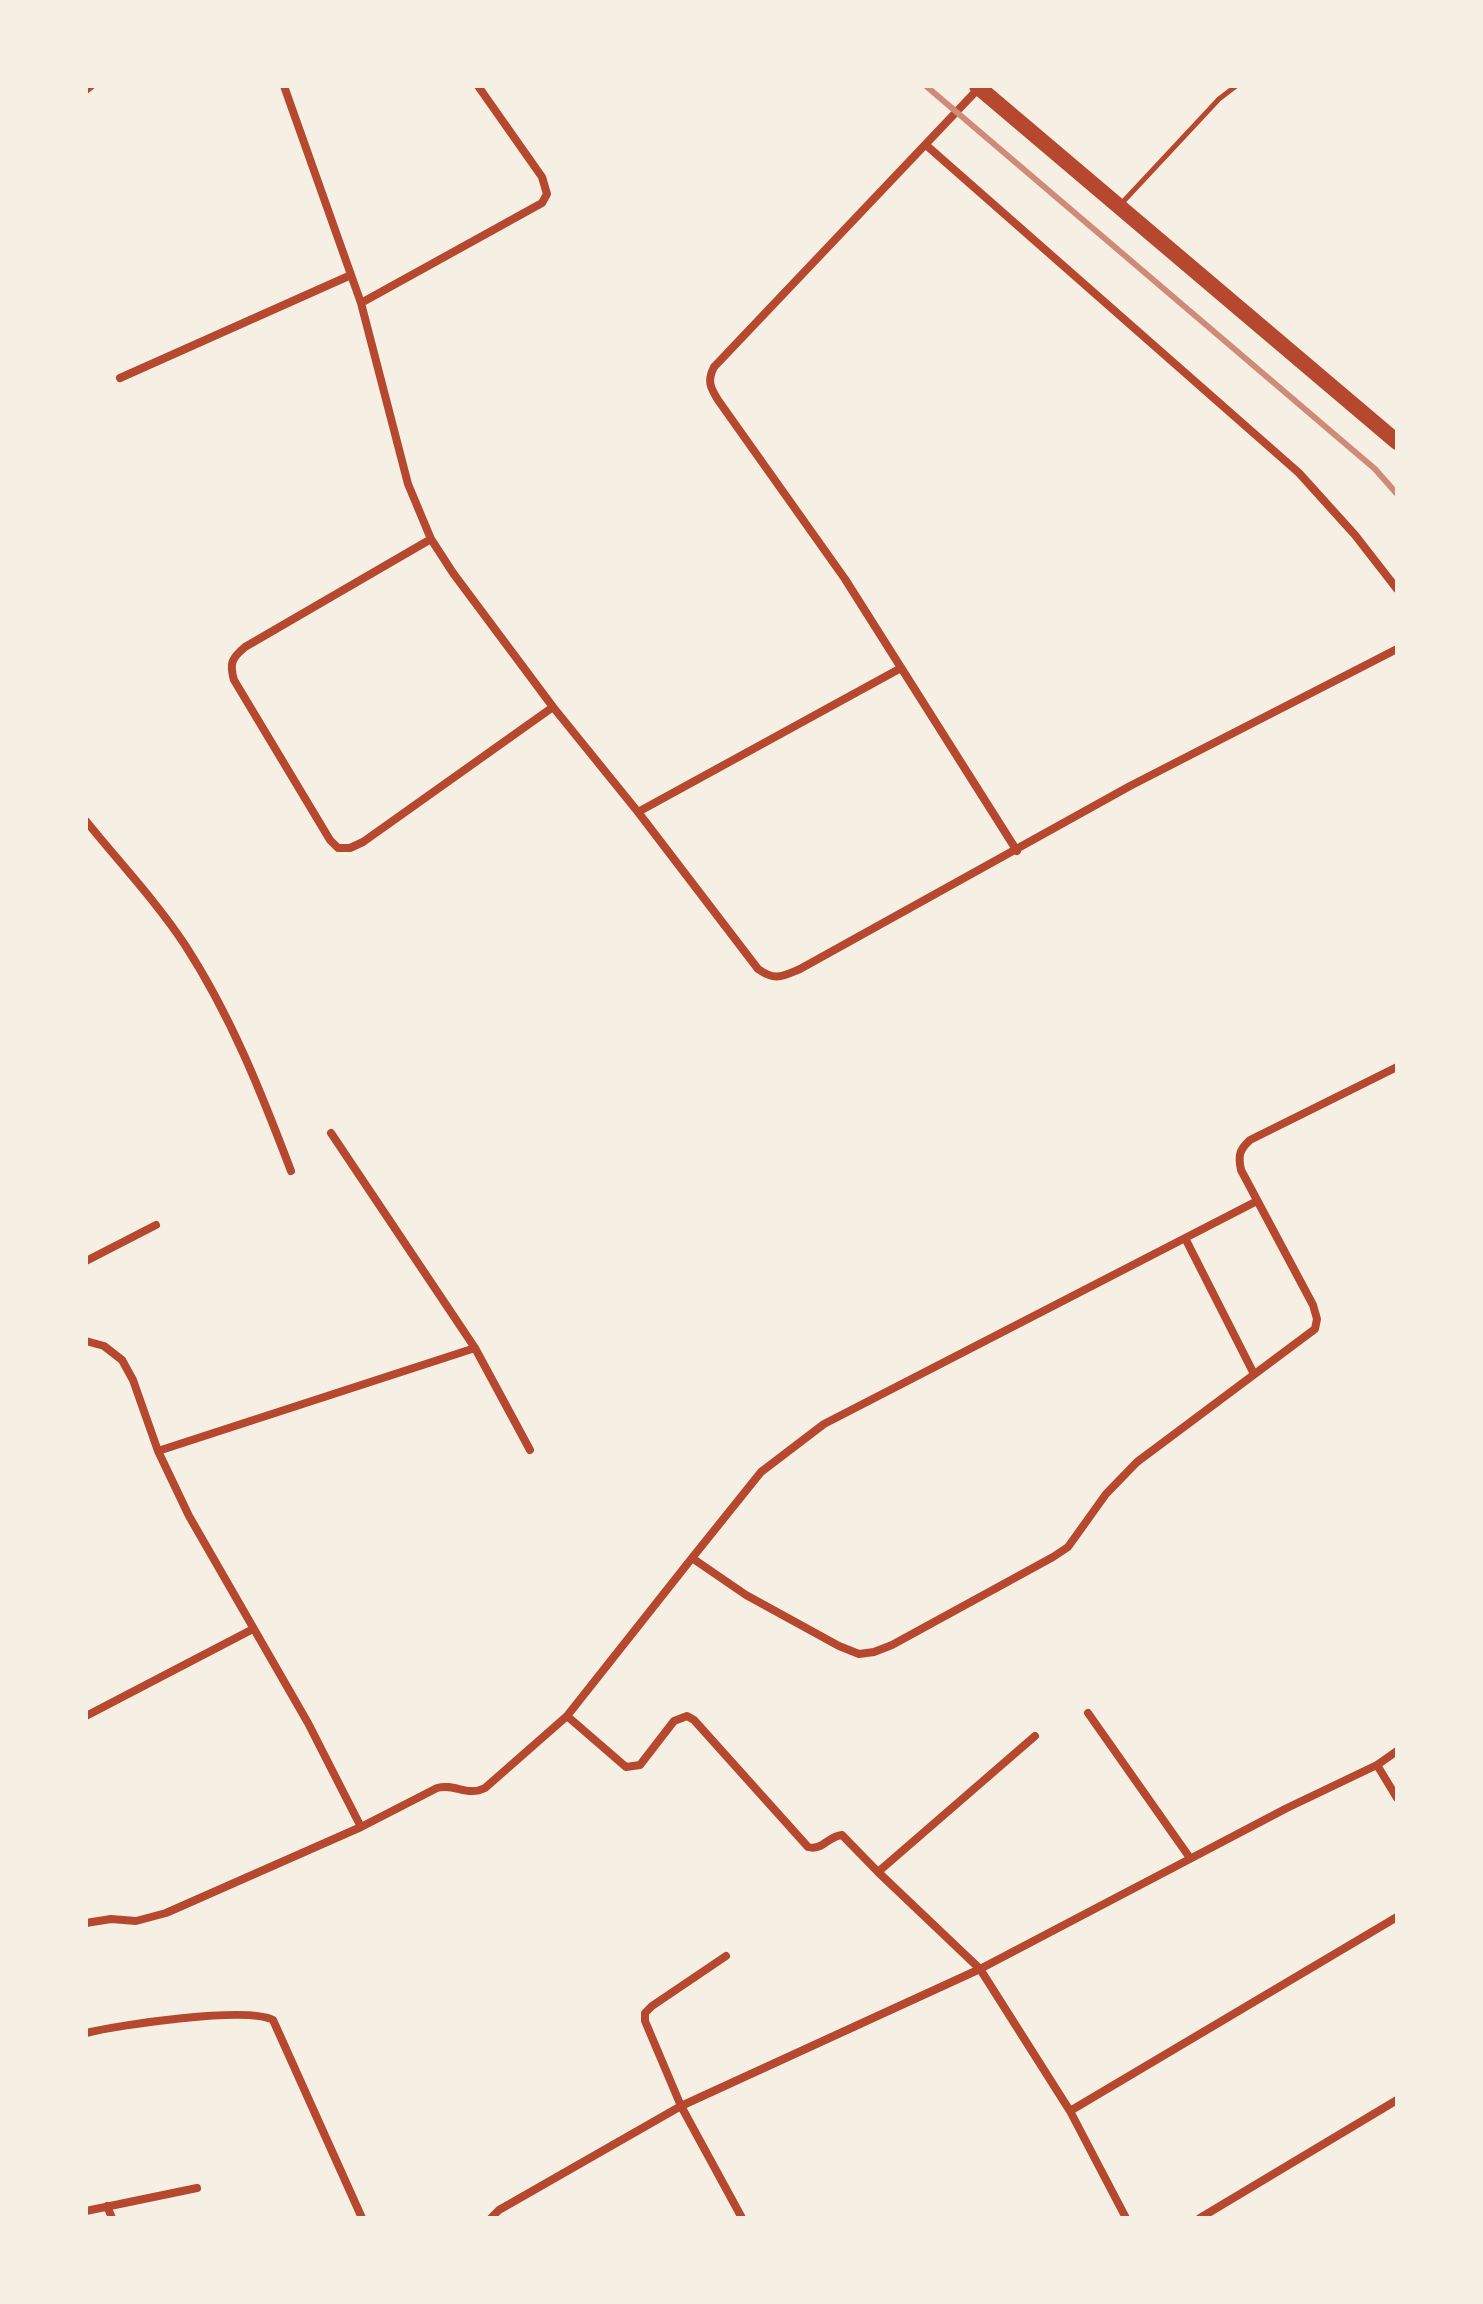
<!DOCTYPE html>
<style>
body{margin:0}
#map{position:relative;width:1483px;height:2304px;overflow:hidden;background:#f6efe4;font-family:"Golos Text",sans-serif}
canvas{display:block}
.frame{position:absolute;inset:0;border:88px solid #f6efe4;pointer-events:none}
</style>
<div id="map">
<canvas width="1483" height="2304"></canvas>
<div class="frame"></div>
</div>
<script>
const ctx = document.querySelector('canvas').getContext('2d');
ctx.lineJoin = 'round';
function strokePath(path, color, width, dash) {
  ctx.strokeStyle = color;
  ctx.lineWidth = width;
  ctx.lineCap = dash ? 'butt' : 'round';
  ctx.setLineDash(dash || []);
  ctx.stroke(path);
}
strokePath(new Path2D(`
 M1120,205L1219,99L1236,86`), '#b5482f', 5);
strokePath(new Path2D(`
 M284,86L361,303L408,484L431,539L453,573L553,707L638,812L758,969C775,981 781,977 800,969L1130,786L1397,649
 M979,88L714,367C707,381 710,387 718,400L845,579L1017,851
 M86,90L91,86
 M926,145L1299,473L1355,535L1397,589
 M361,303L542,203L547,194L542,177L478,86
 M120,378L351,275
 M431,539L245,647C232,658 229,663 234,680L330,840L338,848H350L363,842L553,707
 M638,812L901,668
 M86,821C119,862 156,901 185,945C231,1016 261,1092 291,1171
 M331,1133L475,1348L530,1450
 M1185,1238L1254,1374
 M86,1261L156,1225
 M86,1341L104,1346L122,1360L133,1380L158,1451L189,1516L308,1723L361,1827
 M158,1451L475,1348
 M692,1558L761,1472L824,1424L1257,1201
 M1088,1713L1190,1858
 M86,1716L253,1629
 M567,1716L626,1767L640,1765L674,1721L687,1716L694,1720L808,1847C823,1851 828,1836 842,1835L878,1872L1035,1736
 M1377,1765L1397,1798
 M878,1872L980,1969L1070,2111L1126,2218
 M86,1923L111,1919L136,1921L166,1913L361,1827L437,1788C455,1783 467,1797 485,1788L567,1716L692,1558L746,1595L839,1646L859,1654L874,1652L892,1645L1053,1557L1068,1547L1106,1494L1137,1462L1315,1329L1317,1319L1313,1305L1241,1170C1238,1156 1239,1150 1250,1140L1397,1067
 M726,1956L652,2006L645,2013V2021L681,2106L742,2218
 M86,2033C118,2025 247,2006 273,2020L362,2218
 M1070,2111L1397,1917
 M107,2206L112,2218
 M86,2211L197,2188
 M491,2218L499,2210L681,2106L980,1969L1287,1808L1377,1765L1397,1751
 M1200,2218L1397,2100`), '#b5482f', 8);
strokePath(new Path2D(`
 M977,86L1397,442`), '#b5482f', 16);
strokePath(new Path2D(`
 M926,86L1375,469L1397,494`), '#cf8b77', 6);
</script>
